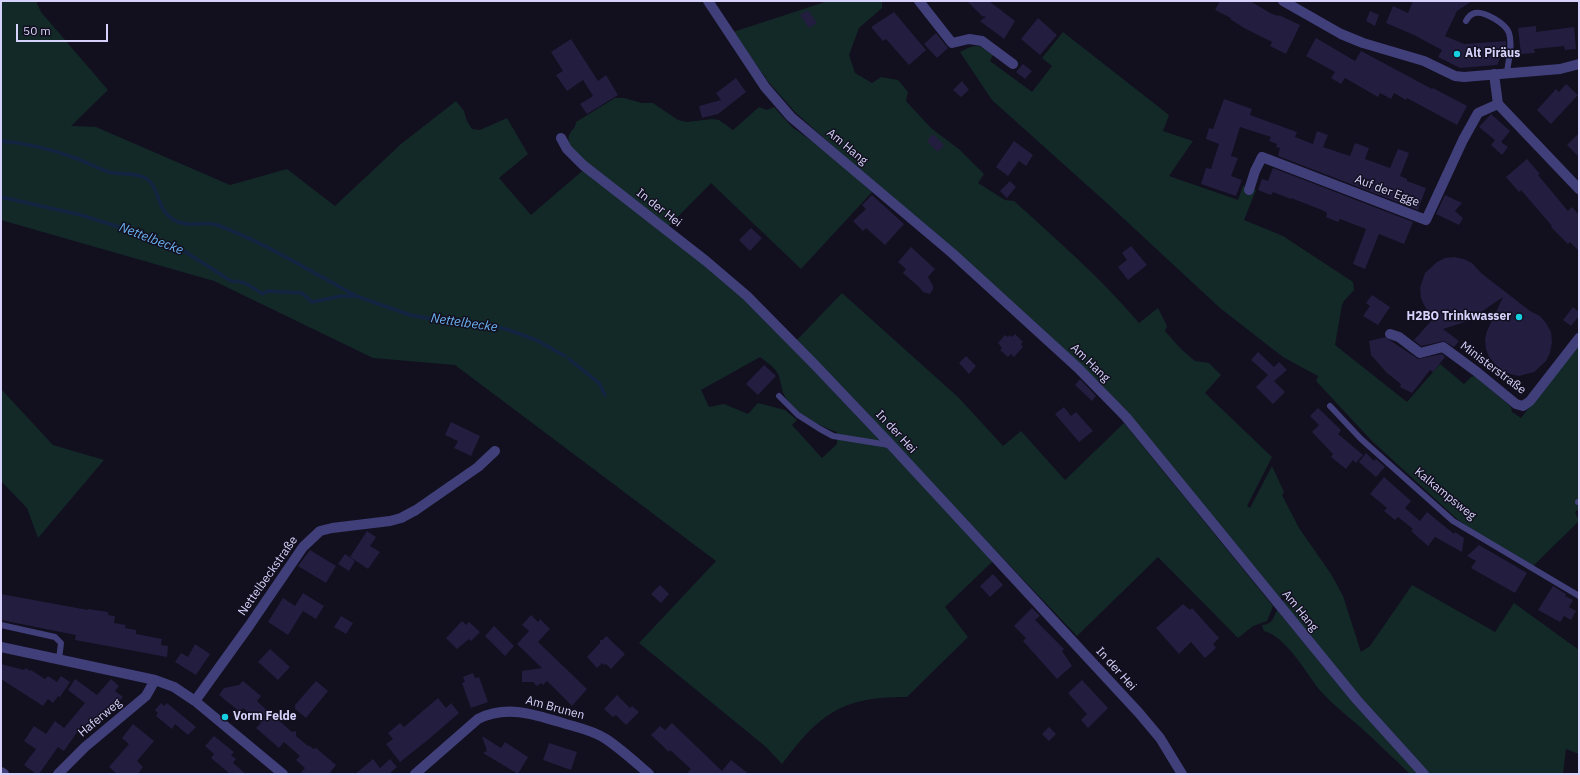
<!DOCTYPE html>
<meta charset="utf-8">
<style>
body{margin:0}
#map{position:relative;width:1580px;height:775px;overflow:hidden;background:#120f1f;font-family:"IBM Plex Sans",sans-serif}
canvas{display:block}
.frame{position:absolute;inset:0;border:2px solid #d6d2fb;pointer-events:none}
.scale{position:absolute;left:16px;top:24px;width:92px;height:18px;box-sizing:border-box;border:2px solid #d6d2fb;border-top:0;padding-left:5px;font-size:12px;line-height:14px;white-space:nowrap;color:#d6d2fb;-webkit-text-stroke:3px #120f1f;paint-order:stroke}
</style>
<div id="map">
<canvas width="1580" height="775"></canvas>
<div class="frame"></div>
<div class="scale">50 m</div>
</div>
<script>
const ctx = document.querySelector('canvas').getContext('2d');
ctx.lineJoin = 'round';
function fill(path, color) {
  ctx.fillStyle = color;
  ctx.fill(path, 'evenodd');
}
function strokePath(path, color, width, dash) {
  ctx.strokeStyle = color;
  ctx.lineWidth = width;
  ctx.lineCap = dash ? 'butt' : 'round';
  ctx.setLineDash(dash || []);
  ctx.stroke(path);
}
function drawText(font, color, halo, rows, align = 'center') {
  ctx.font = font + ' "IBM Plex Sans",sans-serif';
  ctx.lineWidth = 3;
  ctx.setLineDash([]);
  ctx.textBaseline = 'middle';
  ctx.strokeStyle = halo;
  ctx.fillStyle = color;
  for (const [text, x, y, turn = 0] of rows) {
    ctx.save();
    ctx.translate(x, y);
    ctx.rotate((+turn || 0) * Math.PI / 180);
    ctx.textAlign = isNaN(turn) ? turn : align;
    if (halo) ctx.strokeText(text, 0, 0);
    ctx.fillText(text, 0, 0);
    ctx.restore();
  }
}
fill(new Path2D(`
 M1,1H36L41,12L108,90L71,126L96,127L230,185L287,169L335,206L401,144L456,101L464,111L467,121L472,129L480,130L507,118L528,154L499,178L531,215L588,166C581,159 563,145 570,133C573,128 575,129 576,122L615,98H624L642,103H653L678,120L687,122L712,119L719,120L733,130L759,107L767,110L774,107L792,127L823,149L872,192L801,269L711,183L664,231L748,301L990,557L992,562L945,607L968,637L907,697C843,696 819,714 782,764L766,747L639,643L716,561L455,365L373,358L214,281L1,220ZM760,357C765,361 775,367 778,374C781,380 781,388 784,395C795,414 817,425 837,432V444L822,458L792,425L797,420L785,410L758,403L748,414L724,404L709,407L701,390Z
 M828,1H882V8L859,28L849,55L855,73L872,83L881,77L898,80L908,92L906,101L931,128L960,150L984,174L978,183L1005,200L1014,201C1057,240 1101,278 1139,323L1158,308L1167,326L1165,331L1181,349L1195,361L1209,363L1221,375L1205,393L1272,457L1247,506L1250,508L1272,466L1284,492L1282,495L1299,528L1331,574L1343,596L1361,652L1370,646L1412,585L1495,632L1514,603L1579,650V754L1566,749L1563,774H1430L1387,728L1281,603L1286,597L1285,592L1279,601L1126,410L795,112L765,78L767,76L765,77L733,32Z
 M1063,32L1169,115L1163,131L1193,141L1169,176L1238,200L1243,186L1256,190L1244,220L1283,236L1353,282L1354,290L1344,301L1342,305L1335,345L1407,402L1440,364L1464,384L1471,377L1475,376L1511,407L1512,412L1521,418L1576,346L1579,348V509L1575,512L1579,521L1529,570L1457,519L1373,442L1316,381L1318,376L1283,357L1220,308L1109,205L992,100L960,52C977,43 979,44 993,55L990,61L1032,92L1052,66L1042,58Z
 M842,293L959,398L1003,446L1021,431L1065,480L1124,423L1273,606L1267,621L1253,626L1238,638L1158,557L1077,636L796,341Z
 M1,389L53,445L104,460L38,538L27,508L1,481Z
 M1277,610L1354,704L1418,774H1410C1393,758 1376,741 1359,726C1345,714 1330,702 1318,688C1306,672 1285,636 1264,631L1262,625C1273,624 1273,618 1277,610Z`), '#132928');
strokePath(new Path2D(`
 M1,141C27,143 54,150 78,159C88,163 98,168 109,172C121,175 137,172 147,179C161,189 155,212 178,222C194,228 204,220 217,225C264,242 311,272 355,295
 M1,197L81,215L138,233L171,248L181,249L231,281C246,281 250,286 262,294L268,291L302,293L312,302L341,296H356L410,315L466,325L492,326L506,329L536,340L565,356
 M569,359L599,383L605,395`), '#122441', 3.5);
fill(new Path2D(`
 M967,1H989L1015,21L1004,39L980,21L986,17L982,16Z
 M1220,1H1250L1272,14L1279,16V15L1300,25L1286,54L1270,46L1272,42L1244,28L1230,19L1231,18L1215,10Z
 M1413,1H1472L1457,11L1445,36L1464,44L1506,41V45L1497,65L1460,68L1438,57L1442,50L1414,35L1386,23L1393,6L1408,13Z
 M808,10L817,23L809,28L800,15Z
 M1370,11L1379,15L1375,26L1366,21Z
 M894,12L926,50L909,65L886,39L883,41L871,27Z
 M1038,18L1057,35L1040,55L1021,39Z
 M1536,26V32L1574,27L1576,49L1565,50L1564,46L1534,49L1535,53L1521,54L1518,28Z
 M936,33L948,48L937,58L924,44Z
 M1316,38L1355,61L1361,51L1432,89L1433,88L1467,106L1457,125L1407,98L1406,100L1394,93L1391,99L1380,93L1378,97L1345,78L1341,84L1331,78L1335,72L1306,56Z
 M571,39L598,81L606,75L618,95L587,114L580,104L593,96L583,80L567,91L556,75L563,71L551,52Z
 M1023,64L1032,71L1025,79L1016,72Z
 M736,78L746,92L718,114L702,118L699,106L721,100L716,93Z
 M962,81L969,90L961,97L953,90Z
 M1566,84L1578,95L1551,124L1537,110L1556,89L1559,92Z
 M1224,99L1252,109L1250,115L1297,132L1295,137L1313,144L1317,131L1328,135L1323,147L1350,156L1355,143L1369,148L1365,159L1390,168L1398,149L1409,153L1400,176L1407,179V181L1426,188L1418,210L1278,156L1280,148L1276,147L1277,144L1269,141L1271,137L1240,127L1231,156L1238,158L1231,176L1242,180L1236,196L1201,184L1206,168L1211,169L1219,144L1206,139L1209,128L1213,129Z
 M1491,114L1510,131L1501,142L1508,147L1502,155L1491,145L1495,140L1479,127Z
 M1579,133V157L1567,145Z
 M933,134L944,145L938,152L927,141Z
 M1014,141L1033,155L1026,166L1019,161L1008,176L996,167Z
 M1527,159L1540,174L1538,175L1568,211L1572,207L1579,215V251L1570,242L1568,244L1551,227L1552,226L1521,190L1519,192L1506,177Z
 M1273,168L1413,222L1404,244L1379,234L1365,269L1353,264L1366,229L1340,219L1338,222L1326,217L1327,213L1322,210L1291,198V199L1273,192L1271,195L1258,190L1262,179L1268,181Z
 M1010,181L1016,187L1007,198L1000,191Z
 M872,195L904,224L885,245L866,228L863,231L853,221L866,209L862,205Z
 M1445,195L1462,203L1455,211L1463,218L1459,225L1436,214Z
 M751,228L762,238L750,251L739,240Z
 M1131,246L1147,265L1128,280L1118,267L1127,260L1122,253Z
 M911,247L935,269L928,277L933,286V289L930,294L923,292L919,287L903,273L906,269L898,262Z
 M1454,257L1464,259L1472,263L1481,273L1530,311L1540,316L1546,323L1551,332L1552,342L1550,353L1546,361L1534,372L1519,376L1510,374L1500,370L1489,357L1486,349L1485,339L1487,331L1503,297L1468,321L1443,329L1459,341L1454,347L1444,341L1421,346L1414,340L1433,319L1424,305L1421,298L1420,288L1425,273L1437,262L1445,258Z
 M1372,295L1390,307L1378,325L1363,316L1370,306L1366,303Z
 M1573,307L1579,312V316L1571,326L1563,320Z
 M1015,334L1023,342L1021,344L1023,347L1014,357L1011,354L1008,357L1000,350L1002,348L998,343L1005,335L1008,337L1010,335L1012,337Z
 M1385,337L1418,359L1442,354L1445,357L1433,372L1430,370L1412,393L1400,387L1401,384L1387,373L1371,355L1369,341Z
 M1258,352L1274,367L1279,362L1287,370L1274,381L1285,392L1273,404L1256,387L1268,375L1251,360Z
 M966,356L976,366L969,374L959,363Z
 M764,365L776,376L758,395L746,384Z
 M1080,379L1096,396L1092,401L1075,385Z
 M1064,407L1071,416L1076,412L1093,431L1079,442L1055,414Z
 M1318,408L1341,430L1338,434L1363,455L1356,463L1353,460L1346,469L1331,457L1333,454L1312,432L1319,425L1310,416Z
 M451,422L480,436L471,456L454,448L458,441L445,435Z
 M1366,453L1374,461L1376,459L1385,467L1376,477L1359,462Z
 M1384,477L1411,501L1405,508L1420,521L1427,512L1454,534L1455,532L1464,538L1462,552L1435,537L1428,546L1411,531L1413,529L1398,517L1395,520L1384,511L1387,508L1370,494Z
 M367,531L376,537L370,546L380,552L368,569L350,557Z
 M1479,545L1527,573L1515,593L1471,568L1476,561L1467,556Z
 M310,550L336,566L326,583L298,566Z
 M345,554L355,561L349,571L338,564Z
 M993,574L1003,585L990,597L980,586Z
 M660,585L669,594L661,603L651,594Z
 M1553,586L1566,594L1565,596L1573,600L1569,607L1576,611L1571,620L1564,616L1560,622L1538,610Z
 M303,593L324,606L316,619L303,611L288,635L268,622L283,598L295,606Z
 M1,594L88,610V609L108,612V615L115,616L114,623L126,625L125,628L136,630V634L162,639L161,645L168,646L167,657L75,640L76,635L1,620Z
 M1183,604L1190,610L1192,608L1219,638L1213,644L1216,648L1205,658L1191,642L1179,654L1156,628Z
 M1032,608L1040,616L1035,620L1064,649L1062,651L1072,666L1057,679L1023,641L1026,638L1014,626Z
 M531,615L538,622L540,619L550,629L538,642L587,689L572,706L547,681L543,685L541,683L537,686L533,682H522V671L542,668L517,644L529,631L522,625Z
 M341,616L353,623L346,634L334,627Z
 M462,621L466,625L469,622L480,632L471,641L469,639L457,649L446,638Z
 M494,626L514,646L505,656L485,636Z
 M606,636L625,654L611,669L606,664L604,665L602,663L597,668L587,657L600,643V640H603Z
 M195,644L210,654L196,675L175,662L181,653L188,657Z
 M270,649L290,667L278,680L258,662Z
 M1,664L24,670L26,668L30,671L31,670L45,679L48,676L57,682L61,676L70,682L60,697L58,696L53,703L48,699L43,706L1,679Z
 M473,673L475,678L479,677L488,702L471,708L462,683L465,682L463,677Z
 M75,679L97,695L111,679L119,686L115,691L123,697L111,710L107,707L87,730L82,725L64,751L58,747L39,774H36L24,765L36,749L24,741L34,726L46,734L55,721L64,728L85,703L68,690Z
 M1082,680L1108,708L1088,728L1081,720L1087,714L1068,693Z
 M243,681L261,696L257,701L261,705L292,732L296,731V736L308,746L309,745L313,749L316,748L336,765L329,774H300L305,768L296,760L300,756L284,742L279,748L256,728L261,723L243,708L240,712L219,695L224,688L239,685Z
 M316,681L328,691L306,718L295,709V705Z
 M617,695L630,708L632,706L639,712L626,725L616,715L613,717L604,709Z
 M438,698L446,708L451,703L459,713L429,739L400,762L386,744L393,739L388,733L400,723L404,727Z
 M161,703L164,706L167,703L196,727L188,735L175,724L172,729L156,716L158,713L155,710Z
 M672,723L722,771L731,760L749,774H686L691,769L670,750L669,752L651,735L660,726L665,730Z
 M133,724L154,741L137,761L143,767L138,774H117L109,767L129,744L122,738Z
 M1049,727L1056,734L1049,741L1042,734Z
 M214,736L234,752L231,755L236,759L233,763L246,774H230L211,758L214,754L205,746Z
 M482,736L501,748L505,742L528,757L518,774L483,753L487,751Z
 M549,743L577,752L571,770L543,760Z
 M373,759L380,768L390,759L397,767L389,774H355Z`), '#231d3f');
strokePath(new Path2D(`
 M1466,21C1468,17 1471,14 1475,13C1485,11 1506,24 1509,33C1513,45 1508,61 1507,73
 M779,396L798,415L820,429L833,436L889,445
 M1330,406L1361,439L1453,521L1579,596
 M1578,502H1579
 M1,625L55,637L61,643L59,659`), '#403f7a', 6);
strokePath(new Path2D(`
 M708,1L765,87L791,117L952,253L1078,368L1126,417L1357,700L1424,774
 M919,1L952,43L969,39L982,41L1013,64
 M1283,1L1341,34L1363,43L1424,61L1455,76L1464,77L1560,69L1579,64
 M1494,74L1498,104L1579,189
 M561,138L567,149L583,165L706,261L747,296L815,365L891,445L1139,713L1160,738L1182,774
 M1249,190L1255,171L1262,157L1426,220L1463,140L1478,113L1498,104
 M1390,334L1399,337L1420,353L1443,347L1477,372L1516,404L1523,406L1530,401L1579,338
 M1,647L155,680L174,687L195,701L283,774
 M195,701L249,626L303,547L320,531L332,528L390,521L401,518L416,510L478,467L495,451
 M1,772L4,774
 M58,774L85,747L146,696L155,680
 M415,774L478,719C507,704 537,715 566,724C580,728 594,731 606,739C621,749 635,762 649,774`), '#403f7a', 10);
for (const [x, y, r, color] of [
 [1457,54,4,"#16d0e2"],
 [1519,317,4,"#16d0e2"],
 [225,717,4,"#16d0e2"]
]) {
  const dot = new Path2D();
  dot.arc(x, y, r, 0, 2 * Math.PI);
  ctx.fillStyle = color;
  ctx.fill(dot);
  strokePath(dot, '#120f1f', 1.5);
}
drawText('bold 12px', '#d6d2fb', '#120f1f', [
 ["Alt Piräus",1465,54],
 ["H2BO Trinkwasser",1511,317,"right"],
 ["Vorm Felde",233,717]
], 'left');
drawText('12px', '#d6d2fb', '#120f1f', [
 ["Am Hang",847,147,40],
 ["Auf der Egge",1387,191,21],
 ["In der Hei",659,208,38],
 ["Am Hang",1090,363,44],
 ["Ministerstraße",1493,368,37],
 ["In der Hei",896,432,47],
 ["Kalkampsweg",1445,494,39],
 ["Nettelbeckstraße",268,576,-55],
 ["Am Hang",1300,611,51],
 ["In der Hei",1116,669,48],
 ["Am Brunen",555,708,15],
 ["Haferweg",100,718,-40]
]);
drawText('italic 13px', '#6ab3f0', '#120f1f', [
 ["Nettelbecke",151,239,21],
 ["Nettelbecke",464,323,8]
]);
</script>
